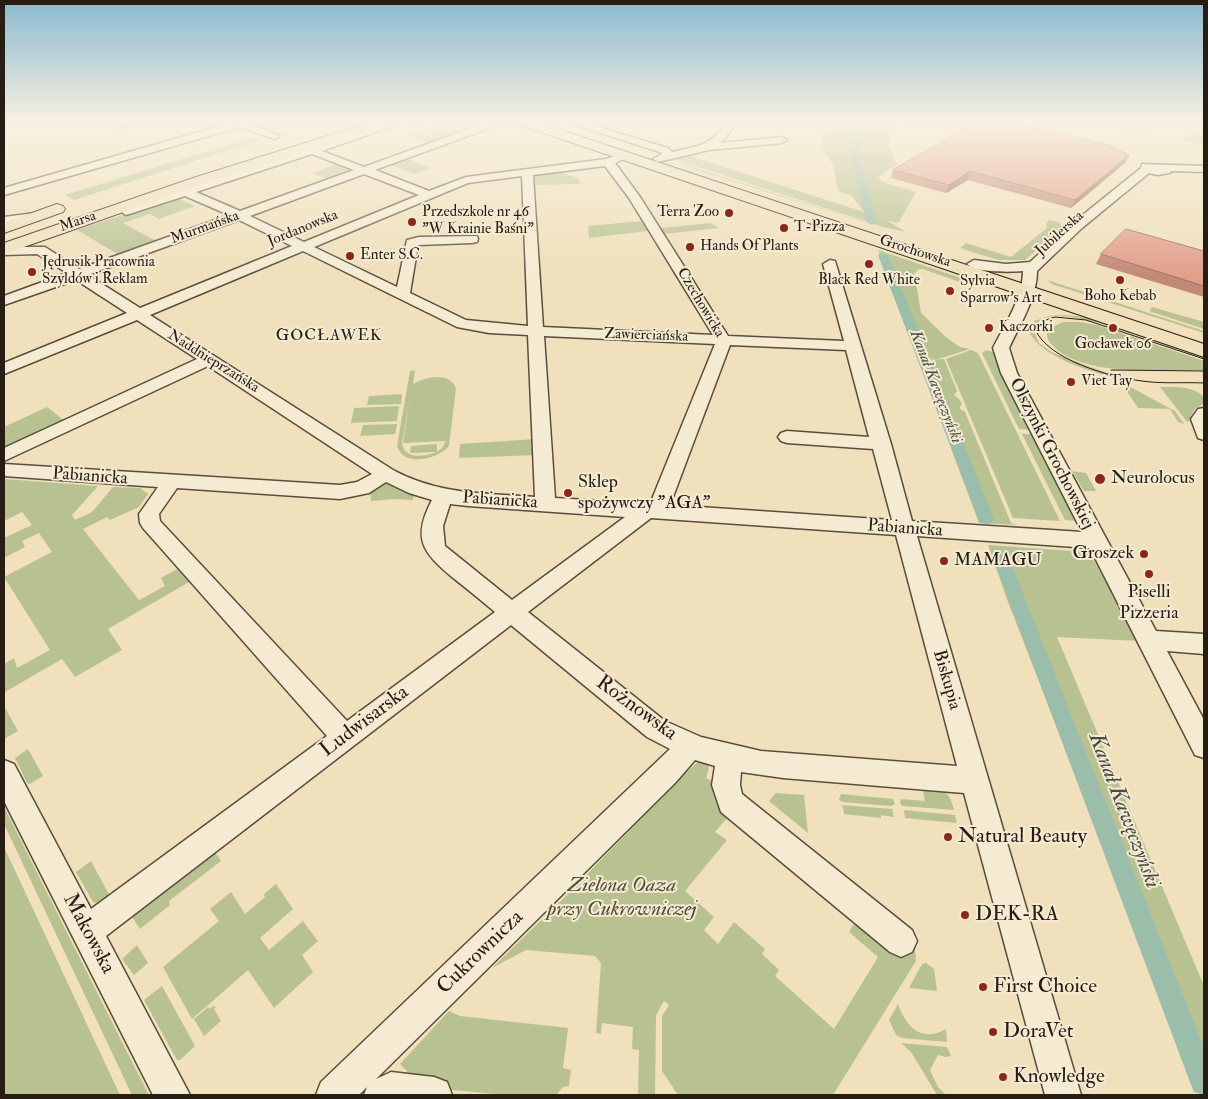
<!DOCTYPE html>
<meta charset="utf-8">
<style>
body{margin:0}
#map{position:relative;width:1208px;height:1099px;overflow:hidden;background:#f0e0bb;font-family:"IM FELL Double Pica",serif}
canvas{display:block}
.frame{position:absolute;inset:0;border:5px solid #271d15;pointer-events:none}
</style>
<div id="map">
<canvas width="1208" height="1099"></canvas>
<div class="frame"></div>
</div>
<script>
const ctx = document.querySelector('canvas').getContext('2d');
ctx.lineJoin = 'round';
function fill(path, color) {
  ctx.fillStyle = color;
  ctx.fill(path, 'evenodd');
}
function strokePath(path, color, width, dash) {
  ctx.strokeStyle = color;
  ctx.lineWidth = width;
  ctx.lineCap = dash ? 'butt' : 'round';
  ctx.setLineDash(dash || []);
  ctx.stroke(path);
}
function drawText(font, color, halo, rows, align = 'center') {
  ctx.font = font + ' "IM FELL Double Pica",serif';
  ctx.lineWidth = 4;
  ctx.setLineDash([]);
  ctx.textBaseline = 'middle';
  ctx.strokeStyle = halo;
  ctx.fillStyle = color;
  for (const [text, x, y, turn = 0] of rows) {
    ctx.save();
    ctx.translate(x, y);
    ctx.rotate((+turn || 0) * Math.PI / 180);
    ctx.textAlign = isNaN(turn) ? turn : align;
    if (halo) ctx.strokeText(text, 0, 0);
    ctx.fillText(text, 0, 0);
    ctx.restore();
  }
}
fill(new Path2D(`
 M833,123H903L889,129L888,132L891,133L890,142L887,143L895,161L898,164L878,177L883,182L916,192L899,222L897,223L886,220L906,232L883,227L671,158L692,153L694,155L690,156L864,212L852,196L838,191L833,165L823,149L821,138Z
 M438,125L461,133L431,143L408,135Z
 M1121,133L1184,139L1183,137L1203,134L1204,145L1187,141Z
 M257,136L227,146L259,137L263,139L74,200L65,195Z
 M404,158L432,168L415,174L388,164Z
 M668,158L699,169L897,233L697,170Z
 M338,164L355,171L329,180L312,173Z
 M556,170L579,179L580,184L534,185L533,173Z
 M176,197L195,206L159,219L150,214L123,223L158,242L121,256L77,230Z
 M1050,220L1060,223L1062,228L1025,260H998L960,248L966,243L1011,257L1047,228L1046,223Z
 M641,221L648,231L589,238L588,226Z
 M710,223L719,228L664,234L661,228Z
 M878,250L964,279L960,282L923,269H919L912,276L917,289L921,313L947,338L960,347L970,349L938,359L918,358L884,272L886,271Z
 M1047,280L1204,331V333L1052,284Z
 M1152,307L1204,322V329L1149,311Z
 M1064,315L1085,317L1104,323C1085,322 1043,304 1033,330L1039,343L1053,353L1131,382C1102,375 1043,360 1029,332L1034,321L1049,316Z
 M1063,322H1079L1097,325L1204,361V370C1163,369 1084,378 1053,346C1048,341 1045,336 1048,329Z
 M971,350L978,353L1060,521L1013,518L946,359Z
 M987,350L995,353L1032,430L1019,429L982,353Z
 M944,359L957,391L954,395L960,400L962,405L960,406V409L965,412L1011,523L1017,525L979,523L918,360Z
 M415,370L413,384C425,377 449,371 456,388L449,446C438,459 404,468 397,446L410,371ZM410,399L403,443L446,441L442,448L437,452V444L411,446L410,453L436,452L434,453C423,457 404,459 402,443Z
 M1121,382L1175,411L1184,424L1178,422L1170,409L1138,408Z
 M1160,387C1176,387 1192,385 1204,397V404C1195,407 1191,412 1190,421L1187,422Z
 M402,394L401,404L367,405L369,396Z
 M399,406L397,421L351,423L354,408Z
 M47,407L65,421L4,449V427Z
 M397,424L395,434L360,436L363,425Z
 M1022,434H1034L1078,521L1065,520Z
 M536,439V455L459,458L460,444Z
 M1072,471L1086,473L1096,491H1084Z
 M4,479L98,486L72,515L75,520L92,512L113,487L140,488L148,494L139,507L110,520L107,517L83,529L139,600L165,586L161,578L177,569L189,582L108,629L122,650L75,677L62,659L5,692L4,664L14,658L17,668L50,650L4,577L52,552L39,533L22,541L25,547L4,558V538L32,525L22,512L4,521Z
 M386,483L414,495L413,500L394,499L371,501L370,489Z
 M988,545L1087,552L1092,557L1139,641L1057,637L1204,986V1095H1200L1008,602Z
 M4,706L18,731L4,739Z
 M28,749L43,776L30,784L27,783L15,758Z
 M699,761L707,764L709,767L706,778L712,781L713,790L729,816L715,832L727,840L685,891L714,917L704,930L718,944L734,922L765,949L762,954L779,970L775,976L834,1029L878,957L849,932L857,919L914,939L916,961L833,1095H678L662,1071V1016L669,1005L664,1001L656,1015L655,1094L638,1095L639,1050L632,1049L633,1027L602,1023L601,1034L596,1033L601,963L595,956L526,950L492,968L564,898L684,774Z
 M925,789C944,790 949,790 954,810L902,806L900,803L901,799L925,801L923,791Z
 M776,793L804,795L808,833L769,801Z
 M841,794L893,799L895,804L891,806L843,802L839,800Z
 M840,805L892,809L894,817L881,815V818L844,814L843,807Z
 M4,807L129,1056L149,1095H132L4,824Z
 M904,810L955,815L957,823L905,818Z
 M4,847L120,1095H4Z
 M215,852L221,861L169,901L170,905L140,929L131,915Z
 M91,861L112,900L103,904L93,902L76,872Z
 M276,884L293,909L260,938L269,950L303,921L318,941L302,955L313,972L274,1008L248,970L192,1019L163,967L219,921L210,909L231,892L245,914L265,897L264,894Z
 M137,945L148,963L134,975L122,959Z
 M926,963L934,969L937,991L909,988L922,964Z
 M162,986L195,1046L180,1060H177L144,1000Z
 M898,1004C906,1027 922,1043 946,1029L947,1042L902,1038L896,1035L889,1020Z
 M213,1006L216,1007L214,1009L221,1021L204,1036L194,1019L208,1007L210,1009Z
 M449,1011L460,1016L568,1028L563,1068L571,1070L569,1086L563,1087L556,1095H505L411,1086L407,1071L400,1064Z
 M901,1043L947,1047L951,1056L946,1057L938,1055L930,1070L938,1087L946,1095H937L911,1052Z`), '#b8c291');
fill(new Path2D(`
 M862,123H870L861,139L858,155L877,222L872,225L867,222L850,155L853,139Z
 M883,252L888,255L994,519L992,523L986,524L980,523L978,519L878,255Z
 M1000,550L1006,552L1008,556L1204,1048V1095L1194,1092L1190,1082L992,556L994,552Z`), '#9bbeab');
const minor = new Path2D(`
 M117,123H135L130,126L118,127Z
 M230,123H249L280,136L275,139L240,127L4,195V188Z
 M386,123H401L322,151L364,167L485,123H496L495,126L375,170L429,191L466,177L606,159L624,153L628,154L629,156L615,163L640,197L728,336L844,341L823,264L830,260L835,261L891,444L912,521L1082,532L1001,373L993,348C1005,324 1023,298 1023,271C1011,272 975,273 967,264L974,260L1006,264L1030,262L1074,222L1141,168L1142,164L1204,166V172L1171,171L1170,173L1157,175L1149,173L1082,228L1037,271C1037,298 1020,324 1009,348L1017,373L1156,631L1204,634V654L1167,651L1204,720V758L1195,755L1090,548L917,536L1081,1095H1045L964,793L783,778L741,772L740,785L742,794L912,930L917,941L912,952L901,957L890,952L721,812L712,785L715,766L695,760L675,783L376,1079L391,1072L434,1077L447,1082L452,1095H364L367,1087L359,1095H316L321,1082L670,749L647,737L511,625L106,936L190,1095H153L4,801V760L14,764L91,909L327,736L143,528L140,523L139,514L158,487L4,476V464L340,485L357,482L372,474L208,366L4,461V448L197,359L137,320L4,374V363L127,313L76,280L4,305V296L67,273L37,254L4,255V247H45L79,269L229,215L185,196L126,215L120,211L122,208ZM312,154L354,170L240,211L196,192ZM605,166L629,198L713,335L543,327L533,175ZM364,174L419,195L304,242L250,216ZM522,176L528,326L466,320L410,293L418,245L472,243L477,242L478,239L477,236L419,237L407,240L397,287L314,247L468,183ZM239,220L292,246L140,308L88,275ZM303,251L457,327L489,333L528,335L535,497C483,493 440,495 393,470L150,315ZM544,336L715,344L650,504L555,498ZM730,345L846,350L869,437L787,431L781,433L778,437L781,441L787,443L873,449L892,520L670,505ZM386,482L409,493L432,500C412,538 422,552 452,577C467,589 481,600 495,612L347,721L160,521L159,514L177,488L340,499L369,493ZM450,504L468,506L625,517L512,600L445,546L443,526ZM651,518L896,535L957,766L761,751L701,737L665,721L528,612Z
 M569,123H585L668,148L672,152C698,146 710,146 727,123H737L721,143L782,137L787,140L782,143L709,150L658,162L653,159L662,154L660,152Z
 M35,213L39,214L41,217L39,220L4,225V217Z
 M1204,408V440L1198,438L1191,419L1198,409Z`);
const major = new Path2D(`
 M369,123H388L386,126L203,184L4,254V243L193,178Z
 M521,123H540L1204,344V357L523,126Z
 M57,204L63,206L65,209L63,212L4,233V223Z`);
strokePath(minor, '#594e3e', 3);
strokePath(major, '#271d15', 2);
fill(minor, '#f5ebd3');
fill(major, '#f0e0bb');
strokePath(new Path2D(`
 M1204,359L1086,320L1055,317L1043,321L1035,329C1048,360 1110,377 1142,381C1163,384 1184,382 1204,383
 M1111,370L1204,371`), '#271d15', 1);
fill(new Path2D(`
 M1129,155L1125,163L1071,208L968,180L946,193L891,178L893,170Z
 M1204,251V297L1096,264L1101,254Z`), '#c28978');
fill(new Path2D(`
 M1129,155L1125,163L1071,208L1075,200Z
 M970,171L968,180L946,193L949,185Z`), '#9e6f61');
const building = new Path2D(`
 M974,123H1015L1109,145L1129,155L1075,200L970,171L949,185L893,170Z
 M1126,229L1204,251V286L1101,254Z`);
fill(building, '#e19f8b');
strokePath(building, '#9e6f61', 1);
const sky = ctx.createLinearGradient(0, 0, 0, 277);
sky.addColorStop(0, '#89b8d0');
sky.addColorStop(0.44, '#f8f1e0');
sky.addColorStop(1, '#f8f1e000');
ctx.fillStyle = sky;
ctx.fillRect(0, 0, 1208, 277);
for (const [x, y, r, color] of [
 [729,213,5,"#8f2418"],
 [412,222,5,"#8f2418"],
 [784,228,5,"#8f2418"],
 [690,247,5,"#8f2418"],
 [350,256,5,"#8f2418"],
 [869,264,5,"#8f2418"],
 [32,272,5,"#8f2418"],
 [1120,280,5,"#8f2418"],
 [950,291,5,"#8f2418"],
 [989,328,5,"#8f2418"],
 [1113,328,5,"#8f2418"],
 [1071,382,5,"#8f2418"],
 [1100,479,6,"#8f2418"],
 [568,493,5,"#8f2418"],
 [1144,554,5,"#8f2418"],
 [944,561,5,"#8f2418"],
 [1149,574,5,"#8f2418"],
 [948,837,5,"#8f2418"],
 [965,915,5,"#8f2418"],
 [983,987,5,"#8f2418"],
 [993,1032,5,"#8f2418"],
 [1003,1077,5,"#8f2418"]
]) {
  const dot = new Path2D();
  dot.arc(x, y, r, 0, 2 * Math.PI);
  ctx.fillStyle = color;
  ctx.fill(dot);
  strokePath(dot, '#f5ebd3', 2);
}
drawText('15px', '#271d15', '#f5ebd3', [
 ["Przedszkole nr 46",422,213],
 ["\"W Krainie Baśni\"",422,230],
 ["Terra Zoo",719,213,"right"],
 ["T-Pizza",794,228],
 ["Hands Of Plants",700,247],
 ["Enter S.C.",360,256],
 ["Jędrusik Pracownia",42,263],
 ["Szyldów i Reklam",42,280],
 ["Black Red White",869,281,"center"],
 ["Sylvia",960,282],
 ["Sparrow's Art",960,299],
 ["Boho Kebab",1120,297,"center"],
 ["Kaczorki",999,328],
 ["Gocławek 06",1113,345,"center"],
 ["Viet Tay",1081,382]
], 'left');
drawText('15px', '#271d15', '#f5ebd3', [
 ["Marsa",78,222,-19],
 ["Murmańska",205,228,-20],
 ["Jordanowska",303,229,-22],
 ["Jubilerska",1060,234,-42],
 ["Grochowska",915,252,18],
 ["Czechowicka",700,303,59],
 ["Zawierciańska",646,336,2],
 ["Naddnieprzańska",213,362,32]
]);
ctx.letterSpacing = '1px';
drawText('16px', '#271d15', '#f5ebd3', [
 ["GOCŁAWEK",329,337]
]);
ctx.letterSpacing = '0px';
drawText('italic 16px', '#4a4d42', '#f5ebd3', [
 ["Kanał Kawęczyński",935,387,69]
]);
drawText('18px', '#271d15', '#f5ebd3', [
 ["Olszynki Grochowskiej",1051,454,63],
 ["Pabianicka",90,477,4],
 ["Pabianicka",500,501,4],
 ["Pabianicka",905,529,4],
 ["Biskupia",946,680,74]
]);
drawText('18px', '#271d15', '#f5ebd3', [
 ["Neurolocus",1111,479],
 ["Sklep",578,483],
 ["spożywczy \"AGA\"",578,504],
 ["Groszek",1134,554,"right"],
 ["MAMAGU",954,561],
 ["Piselli",1149,593,"center"],
 ["Pizzeria",1149,614,"center"]
], 'left');
drawText('21px', '#271d15', '#f5ebd3', [
 ["Rożnowska",636,709,36],
 ["Ludwisarska",365,722,-37],
 ["Makowska",88,934,62],
 ["Cukrownicza",481,953,-44]
]);
drawText('21px', '#271d15', '#f5ebd3', [
 ["Natural Beauty",958,837],
 ["DEK-RA",975,915],
 ["First Choice",993,987],
 ["DoraVet",1003,1032],
 ["Knowledge",1013,1077]
], 'left');
drawText('italic 21px', '#524f3a', '#f5ebd3', [
 ["Zielona Oaza",622,886],
 ["przy Cukrowniczej",622,910]
]);
drawText('italic 22px', '#4a4d42', '#f5ebd3', [
 ["Kanał Kawęczyński",1123,811,69]
]);
</script>
